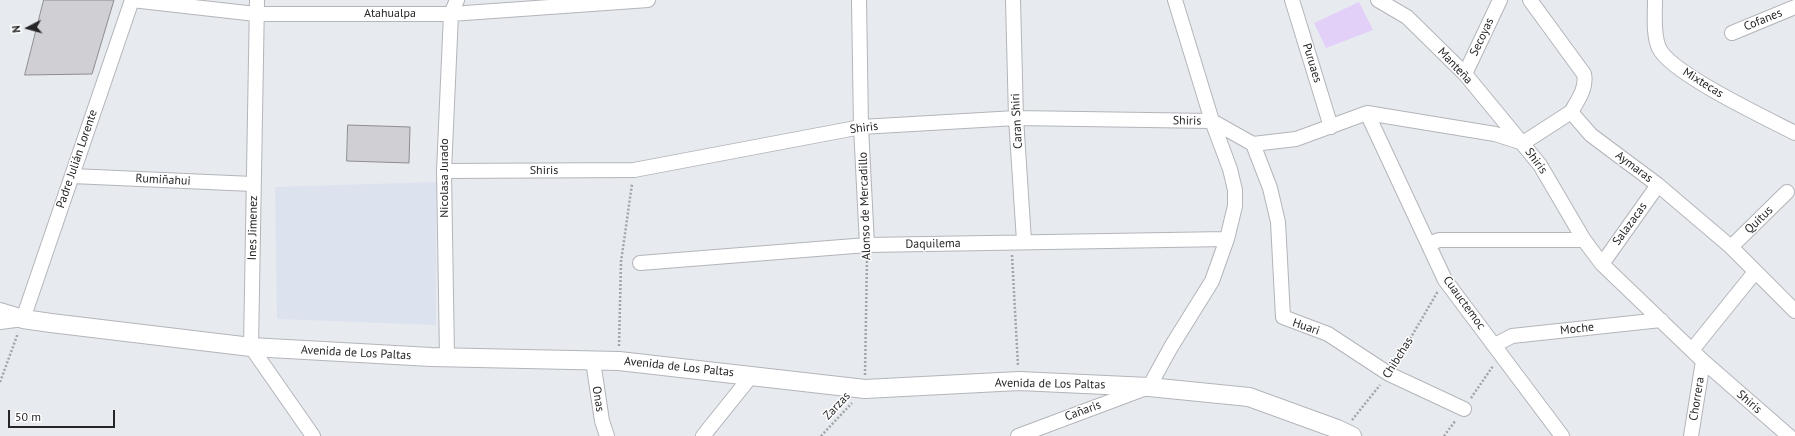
<!DOCTYPE html>
<meta charset="utf-8">
<style>
body{margin:0}
#map{position:relative;width:1795px;height:436px;overflow:hidden;background:#e7eaef;font-family:"PT Sans",sans-serif}
canvas{display:block}
.north{position:absolute;left:8px;top:8px;width:40px;height:40px;-webkit-text-stroke:3px #fff;paint-order:stroke;rotate:264deg;font-size:11px;font-weight:700;line-height:16px;text-align:center;color:#262628}
.north::after{content:'';display:block;margin:auto;width:14px;height:18px;background:#262628;clip-path:polygon(50% 0,100% 100%,50% 72%,0 100%)}
.scale{position:absolute;left:8px;top:410px;width:107px;height:18px;box-sizing:border-box;border:2px solid #262628;border-top:0;padding-left:5px;font-size:12px;line-height:14px;white-space:nowrap;color:#262628;-webkit-text-stroke:3px #fff;paint-order:stroke}
</style>
<div id="map">
<canvas width="1795" height="436"></canvas>
<div class="north">N</div>
<div class="scale">50 m</div>
</div>
<script>
const ctx = document.querySelector('canvas').getContext('2d');
ctx.lineJoin = 'round';
function fill(path, color) {
  ctx.fillStyle = color;
  ctx.fill(path, 'evenodd');
}
function strokePath(path, color, width, dash) {
  ctx.strokeStyle = color;
  ctx.lineWidth = width;
  ctx.lineCap = dash ? 'butt' : 'round';
  ctx.setLineDash(dash || []);
  ctx.stroke(path);
}
function drawText(font, color, halo, rows, align = 'center') {
  ctx.font = font + ' "PT Sans",sans-serif';
  ctx.lineWidth = 3;
  ctx.setLineDash([]);
  ctx.textBaseline = 'middle';
  ctx.strokeStyle = halo;
  ctx.fillStyle = color;
  for (const [text, x, y, turn = 0] of rows) {
    ctx.save();
    ctx.translate(x, y);
    ctx.rotate((+turn || 0) * Math.PI / 180);
    ctx.textAlign = isNaN(turn) ? turn : align;
    if (halo) ctx.strokeText(text, 0, 0);
    ctx.fillText(text, 0, 0);
    ctx.restore();
  }
}
fill(new Path2D(`
 M436,182V325L277,319L275,187Z`), '#dde2ef');
fill(new Path2D(`
 M1359,2L1373,30L1326,48L1314,23Z`), '#e2d0f8');
const building = new Path2D(`
 M44,0H114L92,74L25,75Z
 M348,125L410,127L409,163L347,161Z`);
fill(building, '#cfcfd4');
strokePath(building, '#8c8c91', 1);
const minor = new Path2D(`
 M132,0L256,14H451L648,0
 M257,0L251,347L313,436
 M859,0L861,127L867,245
 M1013,0L1016,118L1024,241
 M1292,0L1331,127
 M1378,0L1407,17L1465,74L1540,165L1584,240L1602,264L1703,361L1789,436
 M1530,0L1584,74C1587,88 1578,100 1571,112L1591,135L1658,185L1731,247L1795,311
 M1655,0C1655,15 1653,35 1659,48C1670,73 1768,119 1795,133
 M1732,33L1795,7
 M1465,74L1500,0
 M1367,113L1445,280L1562,436
 M1523,143L1571,112
 M1253,144L1270,188L1278,222L1283,317L1328,334L1389,374L1464,409
 M444,171L634,170L861,127L1016,118L1212,121L1253,144L1296,139L1367,113L1495,134L1523,143
 M72,176L253,184
 M1429,244L1439,240H1584
 M1731,247L1787,192
 M640,263L867,245L1227,239
 M1602,264L1658,185
 M0,322L23,319L132,0
 M1495,345L1512,336L1661,320
 M1692,350L1755,272
 M447,357L444,171L451,14L457,0
 M593,361L602,421L607,436
 M703,436L752,375
 M1018,436L1149,387L1171,347L1212,281L1227,239L1235,206V190L1230,169L1212,121L1175,0
 M1691,436L1703,361`);
const major = new Path2D(`
 M0,312L23,319L51,323L251,347L431,357L619,361L865,389L1019,381L1149,387L1249,397L1337,429L1352,436`);
strokePath(minor, '#b3b5ba', 16);
strokePath(major, '#b3b5ba', 20);
strokePath(new Path2D(`
 M1012,255L1018,366
 M619,346L621,262L632,184
 M1396,363L1438,291
 M865,375L867,258
 M0,382L18,333
 M1471,398L1493,366
 M1352,420L1380,385
 M821,436L852,403
 M1444,436L1456,420`), '#a2a4a8', 2.5, [2, 2]);
strokePath(minor, '#fff', 14);
strokePath(major, '#fff', 18);
drawText('12px', '#262628', '#fff', [
 ["Atahualpa",390,14],
 ["Cofanes",1763,20,-22],
 ["Secoyas",1482,37,-65],
 ["Puruaes",1312,63,73],
 ["Manteña",1455,66,47],
 ["Mixtecas",1703,83,32],
 ["Caran Shiri",1017,121,-93],
 ["Shiris",1187,121,1],
 ["Shiris",864,128,-7],
 ["Padre Julián Lorente",77,159,-71],
 ["Shiris",1536,161,54],
 ["Aymaras",1634,167,37],
 ["Shiris",544,171],
 ["Nicolasa Jurado",445,178,-90],
 ["Rumiñahui",163,180,3],
 ["Alonso de Mercadillo",865,206,-92],
 ["Quitus",1759,220,-44],
 ["Salazacas",1630,224,-54],
 ["Ines Jimenez",253,228,-89],
 ["Daquilema",933,244,-1],
 ["Cuauctemoc",1464,303,54],
 ["Huari",1306,327,19],
 ["Moche",1577,329,-6],
 ["Avenida de Los Paltas",356,353,3],
 ["Chibchas",1398,358,-58],
 ["Avenida de Los Paltas",679,367,6],
 ["Avenida de Los Paltas",1050,384,1],
 ["Onas",598,399,81],
 ["Chorrera",1697,399,-81],
 ["Shiris",1749,402,41],
 ["Zarzas",837,406,-47],
 ["Cañaris",1083,411,-20]
]);
</script>
